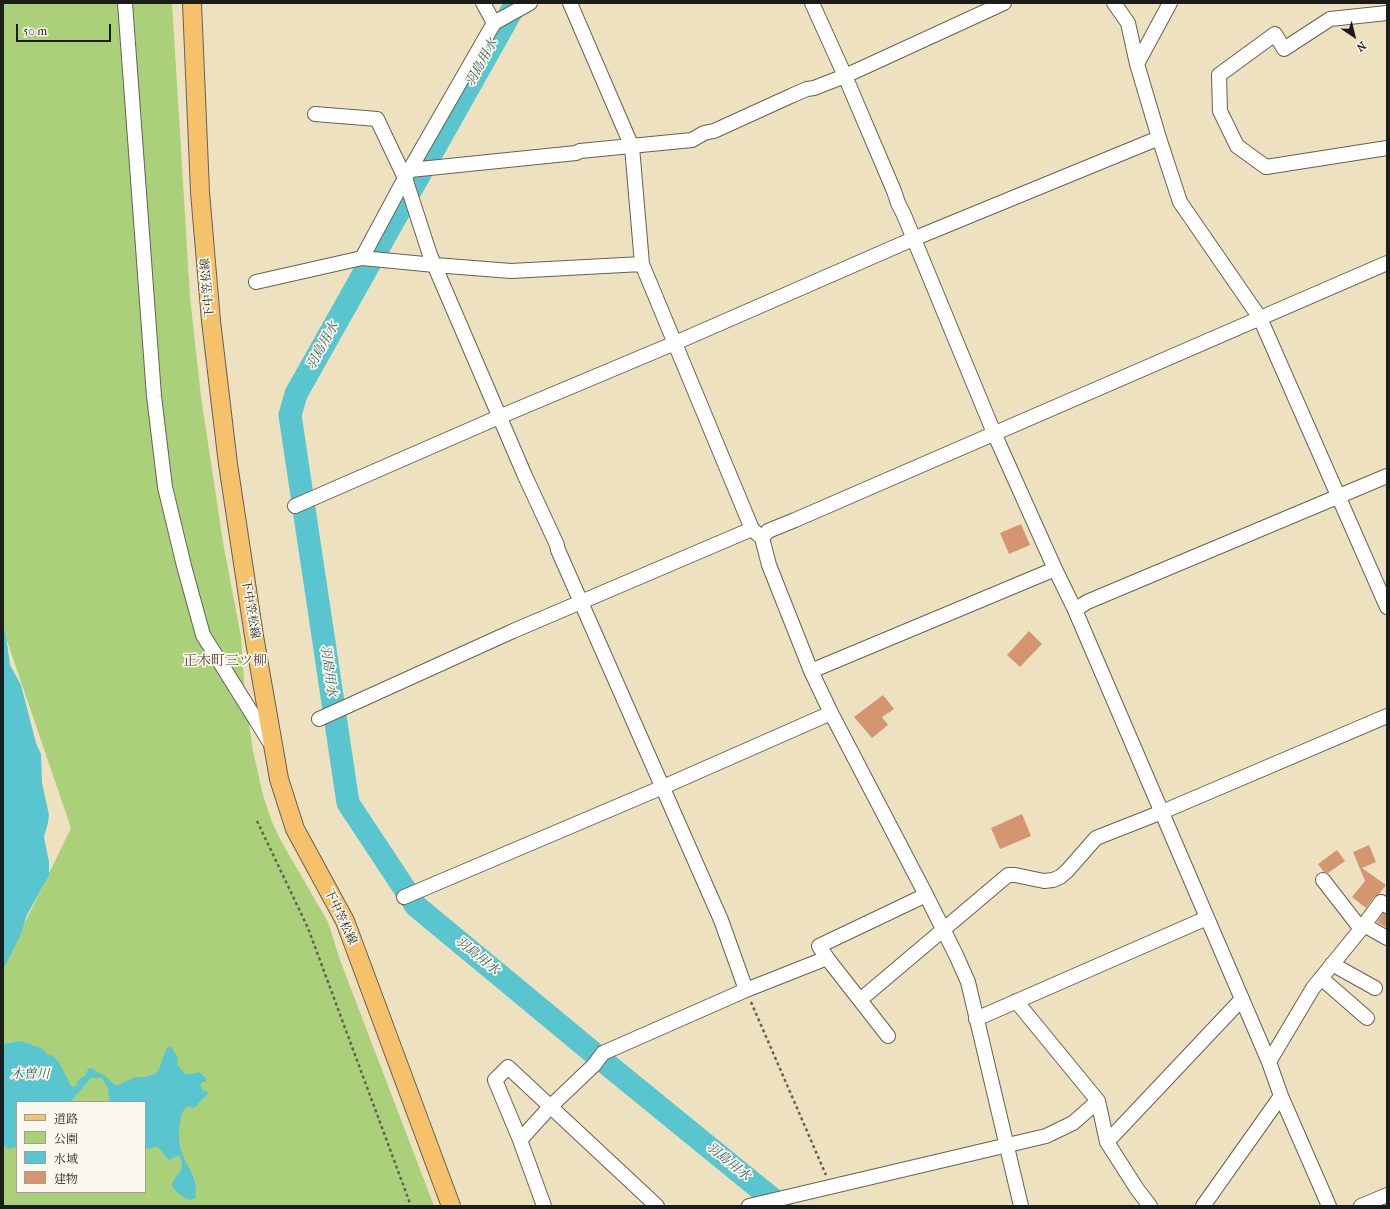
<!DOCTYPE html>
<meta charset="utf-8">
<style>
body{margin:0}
#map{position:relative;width:1390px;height:1209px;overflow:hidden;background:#eee1c0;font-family:"IM FELL French Canon","Noto Serif JP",serif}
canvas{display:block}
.frame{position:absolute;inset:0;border:4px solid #1c1c1c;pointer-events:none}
.legend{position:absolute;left:16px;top:1101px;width:130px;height:92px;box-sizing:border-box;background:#fbf7ec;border:1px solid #a29f99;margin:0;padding:5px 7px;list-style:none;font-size:12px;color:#1c1c1c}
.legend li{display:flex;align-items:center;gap:8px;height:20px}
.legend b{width:20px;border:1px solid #a29f99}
.north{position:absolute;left:1334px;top:16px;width:40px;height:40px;-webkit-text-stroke:3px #fbf7ec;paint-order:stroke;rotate:145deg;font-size:11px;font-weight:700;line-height:16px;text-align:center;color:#1c1c1c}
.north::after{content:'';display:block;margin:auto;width:14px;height:18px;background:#1c1c1c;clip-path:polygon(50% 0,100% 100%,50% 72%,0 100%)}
.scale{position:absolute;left:16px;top:24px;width:95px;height:18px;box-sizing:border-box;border:2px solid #1c1c1c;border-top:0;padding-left:5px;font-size:12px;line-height:14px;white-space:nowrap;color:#1c1c1c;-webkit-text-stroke:3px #fbf7ec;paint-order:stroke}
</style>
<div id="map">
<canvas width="1390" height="1209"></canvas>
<div class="frame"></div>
<ul class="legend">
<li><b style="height:5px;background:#f5c16b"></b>道路</li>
<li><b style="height:11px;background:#aad07a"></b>公園</li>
<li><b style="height:11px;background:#59c6cf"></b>水域</li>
<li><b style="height:11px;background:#d49670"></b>建物</li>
</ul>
<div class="north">N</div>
<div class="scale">50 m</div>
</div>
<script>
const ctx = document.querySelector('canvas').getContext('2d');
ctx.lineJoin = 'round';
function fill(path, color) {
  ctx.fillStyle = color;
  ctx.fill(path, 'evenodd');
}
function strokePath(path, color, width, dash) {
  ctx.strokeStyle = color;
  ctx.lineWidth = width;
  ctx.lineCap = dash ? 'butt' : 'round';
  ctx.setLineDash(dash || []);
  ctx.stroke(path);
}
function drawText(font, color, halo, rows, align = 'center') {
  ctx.font = font + ' "IM FELL French Canon","Noto Serif JP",serif';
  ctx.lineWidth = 3.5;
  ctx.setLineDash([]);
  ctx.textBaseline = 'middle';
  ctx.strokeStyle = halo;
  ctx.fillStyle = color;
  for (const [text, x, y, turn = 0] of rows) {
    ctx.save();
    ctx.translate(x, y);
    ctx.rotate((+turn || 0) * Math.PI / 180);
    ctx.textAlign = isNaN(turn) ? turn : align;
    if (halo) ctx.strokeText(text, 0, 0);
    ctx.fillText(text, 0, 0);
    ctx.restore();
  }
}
fill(new Path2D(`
 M3,3H172L190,297L201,397L223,542L241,637L245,695L253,751L263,795L272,822L281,841L328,922L340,960L434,1206H4L3,968L71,828L3,629ZM17,1102H145V1192H17Z`), '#aad07a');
fill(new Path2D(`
 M3,627L6,636L10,665L21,685L36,743L41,754L42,783L49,815L48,823L44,837L49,862V875L27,915L21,934L3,970Z
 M21,1041L43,1049L47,1054L54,1057L59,1062L71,1086L74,1087L77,1085V1081L86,1075L88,1069L92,1068L99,1073L103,1074L116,1086L135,1077H145L155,1074L159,1069L166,1049L171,1046L178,1058L177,1064L185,1074H192L199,1072L206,1078V1082H202L200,1085L203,1090L208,1092L207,1095L199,1102L197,1106L193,1108L187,1106C182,1111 181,1117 180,1124C177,1136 180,1149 185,1160C191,1173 199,1184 195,1198L190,1200C182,1197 177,1193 172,1186C174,1172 188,1173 179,1155L169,1160L157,1146L149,1149L145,1147V1102H109L108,1088L102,1078H91L71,1101L68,1102H17V1147L8,1149L3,1145V1044Z`), '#59c6cf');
strokePath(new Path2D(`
 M516,3L296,394L290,415L348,803L416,906L608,1065L781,1206`), '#59c6cf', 23);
fill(new Path2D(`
 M1021,524L1030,545L1009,554L1000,533Z
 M1029,631L1042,644L1020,667L1007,655Z
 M883,695L894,709L882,717L888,725L872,738L854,717Z
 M1022,814L1031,836L1000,849L991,828Z
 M1369,845L1376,862L1362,868L1386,885L1379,894L1374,897L1366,908L1352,897L1365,881L1353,852Z
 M1337,850L1345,861L1328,873L1324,872L1318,864Z
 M1383,913L1387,914V928L1377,922Z`), '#d49670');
const minor = new Path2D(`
 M125,3L154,396L165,487L184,566L203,635L271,744
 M483,3L494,23L530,3
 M570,3L632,147L642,264L752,529L762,538L769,565L811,671L831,713L926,895L956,955L968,982L1021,1206
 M812,3L845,76L894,191L898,203L904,215L994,433L1055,569L1075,610L1269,1062L1281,1096L1329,1206
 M1114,3L1128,23L1137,64
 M1170,3L1137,64L1159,138L1180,202L1260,318L1387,607
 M1387,13L1330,19L1284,49L1275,34L1219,75L1220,111L1237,146L1266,167L1387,148
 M315,114L377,119L405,178L430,255L525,476L557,545L558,550L721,920L746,990
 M410,170L576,153L580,151L692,140L704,133L714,131L793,95L807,89L814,88L845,76L1004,3
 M362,258L405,178L494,23
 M256,282L362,258L435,265L511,271L642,264
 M295,506L499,417L675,343L913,239L1159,138
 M762,538L768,531L795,520L1387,263
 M1075,610L1087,602L1387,476
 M811,671L1055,569
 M319,719L513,631L752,529
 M1323,880L1361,929
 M404,897L663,787L831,713
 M1364,925L1387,938
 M827,958L888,1036
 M1332,964L1375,988
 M1321,978L1367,1018
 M860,1000L1008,875H1015L1044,881L1053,880L1060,877L1067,871L1096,838L1162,812L1387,716
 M1016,1001L1098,1101L1107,1142L1137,1189L1150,1206
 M976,1019L1207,918
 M1269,1062L1313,988L1361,929L1381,902L1387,906
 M520,1140L495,1080L508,1067L657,1206
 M1107,1142L1242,999
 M544,1206L520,1140L550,1107L594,1065L603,1053L746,990L827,958L819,946L926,895
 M749,1206L1046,1136L1073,1123L1098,1101
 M1203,1206L1281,1096
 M1361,1206L1387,1195`);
const major = new Path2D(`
 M192,3L200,192L211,321L228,464L254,636L279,779L295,829L345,921L451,1206`);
strokePath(minor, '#666155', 16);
strokePath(major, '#666155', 20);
strokePath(new Path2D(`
 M257,821L308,928L411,1206
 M751,1002L826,1175`), '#666155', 2.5, [3, 3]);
strokePath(minor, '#fff', 14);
strokePath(major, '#f5c16b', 18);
drawText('12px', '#1c1c1c', '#fbf7ec', [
 ["下中笠松線",208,288,-95],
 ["下中笠松線",250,609,81],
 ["下中笠松線",340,917,65]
]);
drawText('italic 13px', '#346064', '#fbf7ec', [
 ["羽島用水",482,63,-61],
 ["羽島用水",323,346,-61],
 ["羽島用水",328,671,82],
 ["羽島用水",477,956,39],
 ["木曽川",30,1075],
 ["羽島用水",728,1162,39]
]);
drawText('14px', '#5c4739', '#fbf7ec', [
 ["正木町三ツ柳",225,662]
]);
</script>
